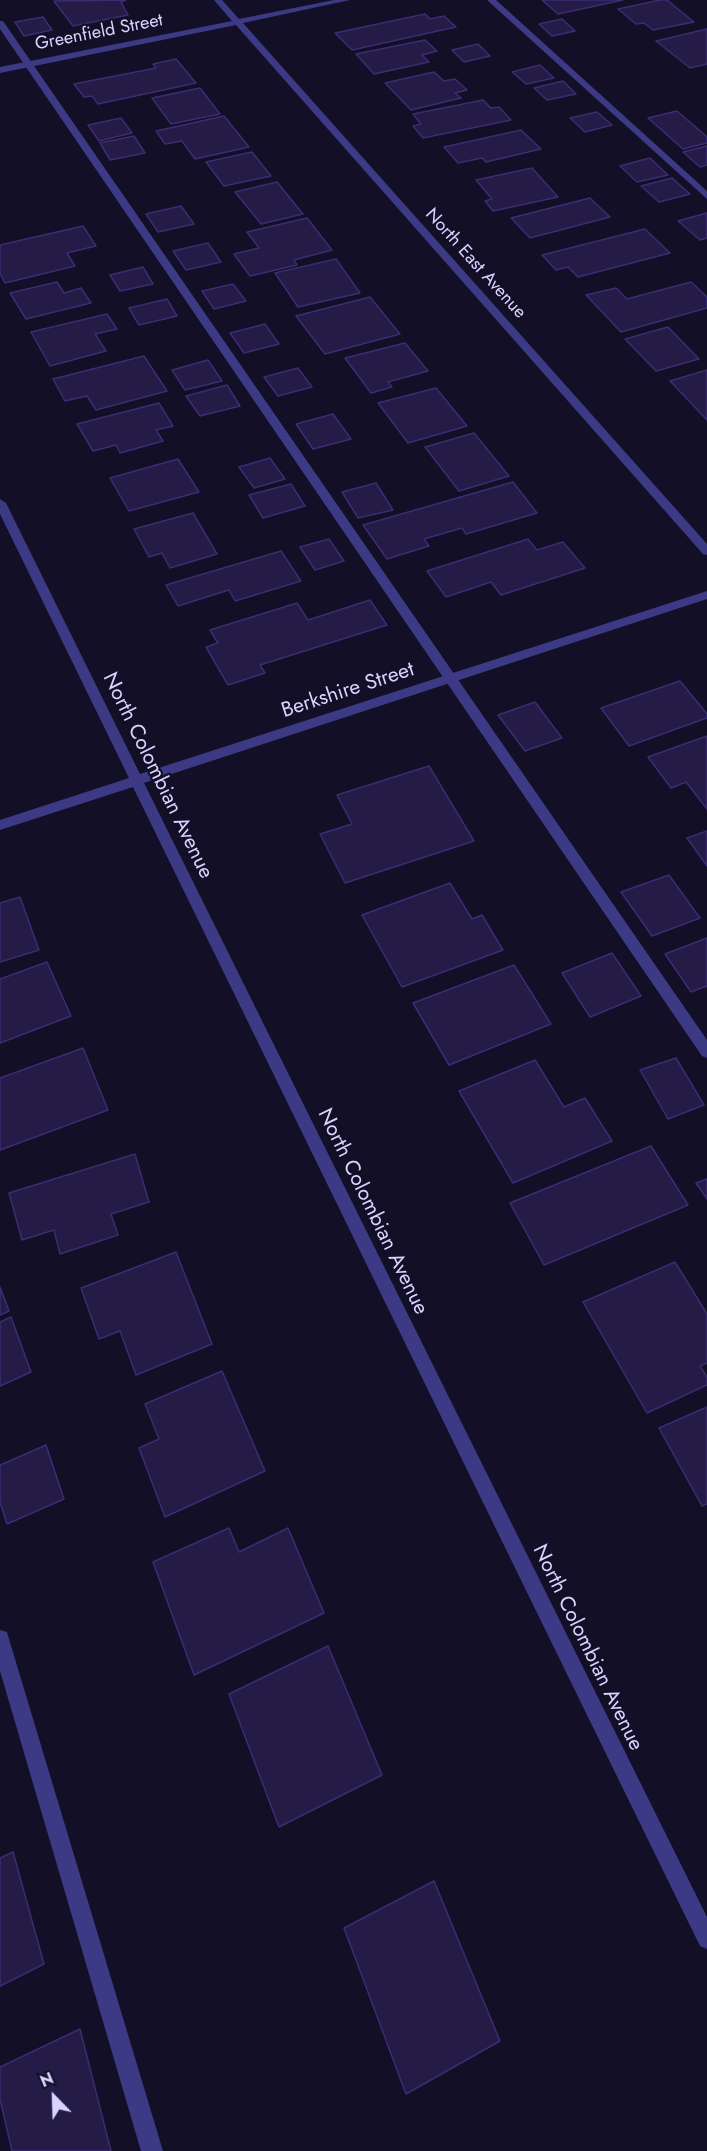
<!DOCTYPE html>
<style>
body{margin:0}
#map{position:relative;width:707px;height:2151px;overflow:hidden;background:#130f26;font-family:Jost,sans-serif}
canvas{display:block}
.north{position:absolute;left:24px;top:2067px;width:60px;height:60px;-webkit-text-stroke:4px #130f26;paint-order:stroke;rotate:337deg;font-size:16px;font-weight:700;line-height:24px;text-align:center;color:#d9d4ff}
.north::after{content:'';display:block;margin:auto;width:21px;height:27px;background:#d9d4ff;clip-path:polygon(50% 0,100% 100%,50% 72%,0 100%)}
</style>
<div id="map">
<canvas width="707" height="2151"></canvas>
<div class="north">N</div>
</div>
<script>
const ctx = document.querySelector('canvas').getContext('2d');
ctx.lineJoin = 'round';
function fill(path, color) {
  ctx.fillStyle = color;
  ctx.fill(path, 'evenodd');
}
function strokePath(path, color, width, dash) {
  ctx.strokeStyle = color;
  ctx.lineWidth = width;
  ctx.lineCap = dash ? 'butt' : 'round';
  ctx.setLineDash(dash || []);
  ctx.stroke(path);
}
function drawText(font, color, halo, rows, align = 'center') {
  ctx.font = font + ' Jost,sans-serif';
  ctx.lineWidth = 4.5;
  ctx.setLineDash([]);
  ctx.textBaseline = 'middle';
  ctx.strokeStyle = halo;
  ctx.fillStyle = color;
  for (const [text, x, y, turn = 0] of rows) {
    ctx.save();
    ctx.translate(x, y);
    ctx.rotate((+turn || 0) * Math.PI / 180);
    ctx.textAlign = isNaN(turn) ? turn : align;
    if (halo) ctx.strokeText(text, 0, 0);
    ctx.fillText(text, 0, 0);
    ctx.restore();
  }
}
const building = new Path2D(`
 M126,0L121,2L128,15L73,26L54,1Z
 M542,0H623L558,14Z
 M660,0H667L694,22L653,30L644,23L636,24L618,9Z
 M425,14L430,19L444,16L456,27L352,50L335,33Z
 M43,17L52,30L24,36L15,22Z
 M562,19L575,31L552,36L539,24Z
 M707,29V64L690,68L656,41Z
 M425,40L437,51L422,55L429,62L374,74L356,54Z
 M478,44L490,56L464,62L452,50Z
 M176,59L196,83L98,104L92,96L84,97L74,84L156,68L153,64Z
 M540,65L554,78L526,84L512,72Z
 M434,72L444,81L455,79L467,90L455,93L461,98L411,110L385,83Z
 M563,81L576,94L547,100L534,88Z
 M200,88L220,114L171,124L152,98Z
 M483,100L491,108L499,107L511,120L423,138L413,126L421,124L413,114Z
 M677,111L707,137V143L683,149L648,118Z
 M597,112L612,125L585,132L570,118Z
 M224,116L249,147L195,159L182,141L165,144L156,131Z
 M121,118L132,133L99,141L88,125Z
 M521,130L541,149L486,162L482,158L458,163L444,147Z
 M134,136L145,153L110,160L100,143Z
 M707,146V165L700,167L683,152Z
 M252,152L271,176L224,186L206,162Z
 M650,158L668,175L637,182L620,166Z
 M532,168L558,197L493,211L485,201L492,199L476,180Z
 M672,178L690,194L659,202L641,186Z
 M277,182L303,214L261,224L235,192Z
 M590,198L610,217L530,238L511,218Z
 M181,206L194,224L158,232L146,214Z
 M707,213V238L700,240L678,221Z
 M307,218L332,250L294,260L297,265L250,276L234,254L259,248L247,232Z
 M83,226L96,246L67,253L75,266L5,283L0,273V245Z
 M645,229L670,253L578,277L568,267L556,270L542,255Z
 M208,243L221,262L186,270L173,251Z
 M336,259L360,293L298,307L275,273Z
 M143,267L153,284L120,291L110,275Z
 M57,282L64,293L81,288L91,303L26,319L10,293Z
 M691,282L707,297V308L621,332L586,295L616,288L627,299Z
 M233,284L246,301L214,309L202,291Z
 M370,297L400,334L325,354L296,316Z
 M167,299L177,316L139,325L129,308Z
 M107,314L117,329L95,334L106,351L50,366L31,332Z
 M265,324L279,344L244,353L230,333Z
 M668,327L699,359L656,371L625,339Z
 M405,343L428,371L388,382L392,387L371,393L345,358Z
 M144,356L167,391L96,410L87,396L65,401L53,379Z
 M208,360L222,381L185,390L172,370Z
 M298,368L312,387L278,396L264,377Z
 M707,370V420L670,381Z
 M227,385L240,406L200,416L186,396Z
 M436,388L467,426L408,443L378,403Z
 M159,403L173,426L156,430L163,441L120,453L116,445L93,451L77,424Z
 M333,414L351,439L313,449L296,424Z
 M474,433L509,476L459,491L425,447Z
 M270,458L285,479L254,488L239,467Z
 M178,459L199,492L129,511L110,478Z
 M513,482L537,513L466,534L462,528L424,539L429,546L387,559L363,525Z
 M376,483L393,510L358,518L342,492Z
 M291,484L305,506L263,518L249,495Z
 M193,513L217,554L170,568L162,553L149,557L134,529Z
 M329,539L344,561L315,570L300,547Z
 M528,539L537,550L563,542L585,568L501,595L491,582L446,597L427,571Z
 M281,551L301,581L235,601L229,590L178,606L166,585Z
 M370,600L387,625L260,665L265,673L228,685L206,647L218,643L210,630L297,603L308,620Z
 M680,681L707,714V718L629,746L601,708Z
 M535,702L562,738L525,751L498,715Z
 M707,736V809L686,782L671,788L648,757Z
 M429,766L474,841L345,883L320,834L352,824L337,795Z
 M707,831V866L687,838Z
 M669,875L700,918L652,936L621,892Z
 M450,883L472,919L482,915L503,950L402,987L362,915Z
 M20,897L39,950L0,962V903Z
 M707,938V986L691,992L665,954Z
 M612,953L641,996L590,1017L562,973Z
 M47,962L71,1016L0,1043V979Z
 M514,965L551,1024L449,1065L413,1003Z
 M83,1048L108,1110L0,1150V1078Z
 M676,1058L704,1105L668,1119L640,1070Z
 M535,1060L564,1107L585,1098L612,1141L513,1183L459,1091Z
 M651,1146L688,1205L544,1265L510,1203Z
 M135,1154L149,1202L111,1214L118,1235L60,1254L54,1230L22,1240L9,1193Z
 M707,1179V1199L696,1183Z
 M176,1252L212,1344L136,1375L120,1331L99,1339L81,1288Z
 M675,1262L707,1314V1363L700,1366L707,1377V1385L647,1413L583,1302Z
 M0,1287L9,1311L0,1315Z
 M11,1317L31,1372L0,1386V1322Z
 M222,1371L265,1471L165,1517L139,1448L159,1439L145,1404Z
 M707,1407V1504L702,1506L659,1428Z
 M46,1445L64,1499L7,1524L0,1502V1465Z
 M229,1528L239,1552L288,1528L324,1613L194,1675L153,1562Z
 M328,1646L382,1775L279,1827L229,1694Z
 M13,1852L44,1964L0,1986V1858Z
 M434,1881L500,2041L406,2094L344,1928Z
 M80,2029L111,2151H12L0,2099V2067Z`);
fill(building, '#241b47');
strokePath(building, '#3b2d73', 1.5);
fill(new Path2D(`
 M487,0H496L707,191V199Z
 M0,21H3L707,1040V1058L702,1056L0,29Z
 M0,1630L7,1632L9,1639L163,2151H141L0,1671Z`), '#3d3a85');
fill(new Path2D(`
 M214,0H222L239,19L334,0H350L243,23L707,544V555L703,554L236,25L0,73V67L232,21Z
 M0,499L6,503L140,774L707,591V599L144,783L707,1917V1949L700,1946L133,787L0,830V820L129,778L0,514Z`), '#3d3a85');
drawText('18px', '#d9d4ff', '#130f26', [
 ["Greenfield Street",99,33,-11],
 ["North East Avenue",475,264,48]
]);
drawText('21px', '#d9d4ff', '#130f26', [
 ["Berkshire Street",348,691,-18],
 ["North Colombian Avenue",157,776,64],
 ["North Colombian Avenue",372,1212,64],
 ["North Colombian Avenue",587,1648,64]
]);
</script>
